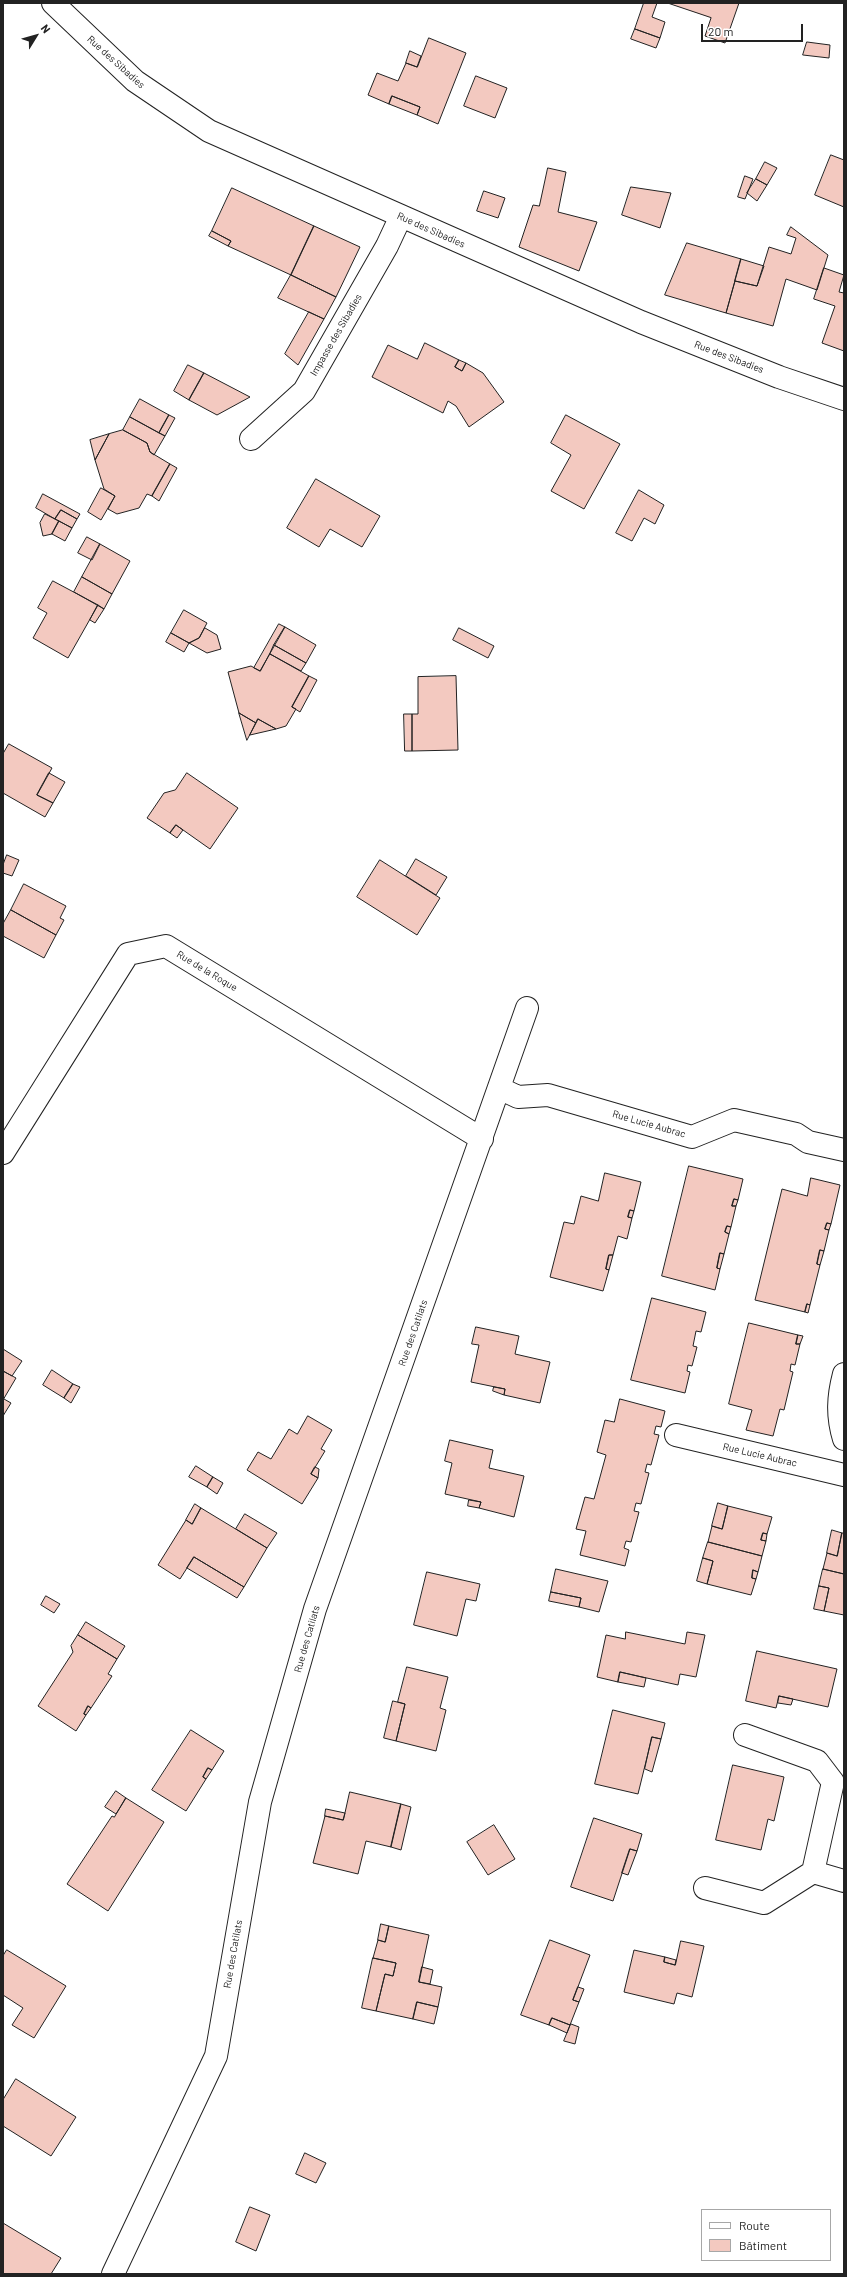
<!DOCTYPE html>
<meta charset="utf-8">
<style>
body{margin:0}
#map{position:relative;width:847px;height:2277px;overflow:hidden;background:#fff;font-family:Barlow,sans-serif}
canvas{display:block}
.frame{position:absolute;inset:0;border:4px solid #222;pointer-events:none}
.legend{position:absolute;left:701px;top:2209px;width:130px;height:52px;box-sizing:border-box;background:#fff;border:1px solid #a7a7a7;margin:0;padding:5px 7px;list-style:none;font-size:12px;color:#222}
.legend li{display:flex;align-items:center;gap:8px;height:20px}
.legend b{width:20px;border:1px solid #a7a7a7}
.north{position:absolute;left:16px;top:16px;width:40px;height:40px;-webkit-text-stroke:3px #fff;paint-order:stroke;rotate:53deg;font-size:11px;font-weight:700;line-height:16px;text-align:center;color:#222}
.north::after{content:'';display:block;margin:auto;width:14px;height:18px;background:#222;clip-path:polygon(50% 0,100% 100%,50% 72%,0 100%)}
.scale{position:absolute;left:701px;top:24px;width:102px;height:18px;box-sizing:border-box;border:2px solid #222;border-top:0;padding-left:5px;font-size:12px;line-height:14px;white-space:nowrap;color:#222;-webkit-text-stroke:3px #fff;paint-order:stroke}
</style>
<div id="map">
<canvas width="847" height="2277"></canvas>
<div class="frame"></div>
<ul class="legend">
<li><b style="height:5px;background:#fff"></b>Route</li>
<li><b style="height:11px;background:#f3c9c0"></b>Bâtiment</li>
</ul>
<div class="north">N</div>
<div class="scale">20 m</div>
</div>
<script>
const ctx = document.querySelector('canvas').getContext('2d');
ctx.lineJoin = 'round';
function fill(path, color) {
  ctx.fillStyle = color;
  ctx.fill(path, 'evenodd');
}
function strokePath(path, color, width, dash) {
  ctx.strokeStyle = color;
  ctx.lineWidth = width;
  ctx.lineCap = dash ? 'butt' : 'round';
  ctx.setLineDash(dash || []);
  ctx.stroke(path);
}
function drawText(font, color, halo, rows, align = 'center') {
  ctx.font = font + ' Barlow,sans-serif';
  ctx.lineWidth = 3;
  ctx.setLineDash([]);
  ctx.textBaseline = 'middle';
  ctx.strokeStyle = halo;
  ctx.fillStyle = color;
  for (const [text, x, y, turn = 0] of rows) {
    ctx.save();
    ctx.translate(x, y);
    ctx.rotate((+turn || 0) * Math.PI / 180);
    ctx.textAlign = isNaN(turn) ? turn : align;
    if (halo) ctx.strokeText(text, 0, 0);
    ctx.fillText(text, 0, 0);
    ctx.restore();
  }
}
const building = new Path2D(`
 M644,3H657L652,17L665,22L660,38L635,29Z
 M668,3H739L725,43L705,36L711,18Z
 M635,29L660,38L656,48L631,39Z
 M429,38L466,53L438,124L417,115L420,107L392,96L389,104L368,95L377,73L398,81L406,63L417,67Z
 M807,42L830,45L829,58L803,55Z
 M410,51L421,56L417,67L406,63Z
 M476,76L507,88L495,118L464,106Z
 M392,96L420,107L417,115L389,104Z
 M831,155L844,160V207L815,195Z
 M765,162L777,168L767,185L756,179Z
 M548,168L566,172L558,212L597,222L579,271L519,247L533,205L539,206Z
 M745,176L753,179L745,199L738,197Z
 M756,179L767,185L757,201L747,193Z
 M631,187L671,193L660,228L622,215Z
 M232,188L314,226L291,275L228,246L231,241L212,231Z
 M484,191L505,198L498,218L477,211Z
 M314,226L360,247L336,297L291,275Z
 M791,227L828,255L817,290L786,279L773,326L726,313L735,281L757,286L769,247L791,254L796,238L787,235Z
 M212,231L231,241L228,246L209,236Z
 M687,243L741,259L726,313L665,295Z
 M741,259L764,266L757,286L735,281Z
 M824,268L844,275L839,292L844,293V351L822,343L835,306L814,299Z
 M291,275L336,297L324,319L278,298Z
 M309,312L324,319L298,365L285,354Z
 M425,343L459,360L455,367L462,371L466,363L483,373L504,402L469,427L456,406L448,401L443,413L372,377L388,345L417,359Z
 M459,360L466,363L462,371L455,367Z
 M188,365L204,373L189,400L174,391Z
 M204,373L250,397L217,415L189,400Z
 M140,399L169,415L159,433L130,417Z
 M169,415L175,418L165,436L159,433Z
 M566,415L620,444L584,509L551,491L571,455L551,443Z
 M130,417L165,436L154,455L150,452L147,443L123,430Z
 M123,430L147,443L150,452L170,464L152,496L147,494L139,508L117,514L108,509L115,496L104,489L95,460L109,434Z
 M109,434L95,460L90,440Z
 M170,464L177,468L159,501L152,496Z
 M316,479L380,516L362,547L330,529L319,547L287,528Z
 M101,488L115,496L101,520L88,512Z
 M639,490L664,505L655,524L644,518L632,541L616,533Z
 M43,494L80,514L77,519L61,510L55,519L36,508Z
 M61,510L77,519L72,528L55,519Z
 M45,514L59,521L52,534L43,536L40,523Z
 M59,521L72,528L65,541L52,534Z
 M87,537L100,544L92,560L78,553Z
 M100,544L130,561L112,594L82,577Z
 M82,577L112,594L104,609L74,592Z
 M53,581L98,605L68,658L33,638L47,613L38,608Z
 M98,605L104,609L95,623L90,620Z
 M184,610L207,623L199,638L189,643L171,633Z
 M279,624L285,627L260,671L254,668Z
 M285,627L316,645L306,663L274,645Z
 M205,628L217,635L221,649L207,653L189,643L199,638Z
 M459,628L494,646L488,658L453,640Z
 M171,633L189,643L184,652L166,642Z
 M274,645L306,663L301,671L270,654Z
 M270,654L309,676L292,707L296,709L286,726L276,729L258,719L256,723L239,713L228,672L251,666L260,671Z
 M309,676L317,680L300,712L292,707Z
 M456,676L458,750L412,751V714H418V677Z
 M239,713L256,723L247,740Z
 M404,714H412V751H405Z
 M258,719L276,729L250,735Z
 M9,744L52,768L37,795L53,803L45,817L3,793V754Z
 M49,773L65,782L53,803L37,795Z
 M187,773L238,808L210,849L176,825L170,833L147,818L164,793L175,790Z
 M176,825L183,830L177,838L170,833Z
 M7,855L19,860L12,876L3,873V865Z
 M416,859L447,877L436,895L406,876Z
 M380,860L440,898L417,935L357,897Z
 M24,884L66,906L60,918L64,920L56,935L11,910Z
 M11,910L56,935L44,958L3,936V924Z
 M689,1166L743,1179L738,1200L734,1199L732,1206H736L731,1227L727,1226L725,1232L729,1234L724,1254L720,1253L717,1268L720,1269L715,1290L662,1276Z
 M605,1173L641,1182L634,1211L630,1210L628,1217L632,1218L627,1239L618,1236L613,1255H609L606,1269L609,1270L603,1291L550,1277L564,1222L574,1224L581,1196L598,1201Z
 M811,1178L840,1185L831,1224L827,1223L825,1229L829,1230L824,1251L820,1250L817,1264L820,1265L810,1305L807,1304L805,1312L755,1300L782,1189L807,1196Z
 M734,1199L738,1200L736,1206H732Z
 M630,1210L634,1211L632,1218L628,1217Z
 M827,1223L831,1224L829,1230L825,1229Z
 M727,1226L731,1227L729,1234L725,1232Z
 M820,1250L824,1251L820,1265L817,1264Z
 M720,1253L724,1254L720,1269L717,1268Z
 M609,1255H613L609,1270L606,1269Z
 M652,1298L706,1312L701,1332L696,1331L693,1346L697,1347L692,1366L688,1365L687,1371L690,1372L685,1393L631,1380Z
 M807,1304L810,1305L808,1313L805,1312Z
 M749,1323L798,1335L796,1344H800L795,1365L791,1364L790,1371L793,1372L784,1410L780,1409L773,1436L746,1430L752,1410L729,1404Z
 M476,1327L519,1336L515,1354L550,1362L540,1403L504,1395L505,1389L471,1382L479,1345L472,1344Z
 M798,1335L803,1336L800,1344H796Z
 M3,1349L22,1361L12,1376L3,1371Z
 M52,1370L73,1384L64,1398L43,1385Z
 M3,1371L16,1378L3,1400Z
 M73,1384L80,1387L71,1403L64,1398Z
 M494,1387L505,1389L504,1395L493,1391Z
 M4,1399L11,1403L3,1416V1400Z
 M620,1399L665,1411L661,1427L656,1426L654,1434L659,1435L651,1465L647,1464L645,1472L649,1473L641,1504L636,1503L634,1511L639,1512L631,1542L626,1541L624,1548L629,1550L625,1566L580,1555L586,1531L576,1529L585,1497L594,1499L606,1455L597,1452L605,1420L614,1422Z
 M308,1416L332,1430L321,1449L325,1451L311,1474L318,1478L302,1504L247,1470L258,1452L271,1459L289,1429L297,1434Z
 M450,1440L493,1450L489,1468L524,1476L514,1517L479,1508L481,1502L445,1494L452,1463L445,1461Z
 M196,1466L213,1477L207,1487L189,1477Z
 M315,1467L319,1469L318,1478L311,1474Z
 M213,1477L223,1483L217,1494L207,1487Z
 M469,1500L481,1502L479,1508L468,1506Z
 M718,1503L728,1506L722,1529L712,1526Z
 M195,1504L201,1508L192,1524L186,1520Z
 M728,1506L772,1517L767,1534L763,1533L761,1540L766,1541L762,1556L708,1542L712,1526L722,1529Z
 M201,1508L267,1548L244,1587L194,1557L180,1579L158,1565L186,1520L192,1524Z
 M245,1514L277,1533L267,1548L236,1529Z
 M832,1530L842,1533L837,1556L827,1553Z
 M763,1533L767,1534L766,1541L761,1540Z
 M842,1533H844V1574L823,1569L827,1553L837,1556Z
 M708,1542L762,1556L758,1572L753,1570L752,1578L756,1579L751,1595L707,1584L713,1561L703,1558Z
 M194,1557L244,1587L237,1598L187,1568Z
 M703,1558L713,1561L707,1584L697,1581Z
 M556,1569L608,1581L599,1612L579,1607L581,1598L551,1592Z
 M823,1569L844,1574V1615L824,1611L829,1588L819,1586Z
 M753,1570L758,1572L756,1579L752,1578Z
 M427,1572L480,1584L476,1601L466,1599L457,1636L414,1625Z
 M819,1586L829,1588L824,1611L814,1609Z
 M551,1592L581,1598L579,1607L549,1601Z
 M46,1596L60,1604L54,1613L41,1605Z
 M86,1622L125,1646L117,1659L78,1635Z
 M626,1632L685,1644L687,1632L705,1635L696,1677L680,1674L678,1685L620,1672L618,1682L597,1677L606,1635L625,1639Z
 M78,1635L117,1659L108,1674L112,1676L91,1708L88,1706L84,1714L86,1715L76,1731L38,1706L73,1652L71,1646Z
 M757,1651L837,1669L828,1707L779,1696L776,1708L746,1701Z
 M407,1667L448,1677L440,1708L446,1710L436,1751L396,1741L405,1704L398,1702Z
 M620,1672L646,1678L644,1687L618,1682Z
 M779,1696L793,1699L791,1705L778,1703Z
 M393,1701L405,1704L396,1741L384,1738Z
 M88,1706L91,1708L86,1715L84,1714Z
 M613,1710L665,1723L661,1739L652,1737L638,1794L595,1784Z
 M191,1730L224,1751L212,1770L208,1768L203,1777L206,1779L186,1811L152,1790Z
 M652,1737L661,1739L652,1772L645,1769Z
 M733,1765L784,1777L774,1821L768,1819L761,1850L716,1840Z
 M208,1768L212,1770L206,1779L203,1777Z
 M116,1791L126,1798L116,1814L105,1807Z
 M350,1792L401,1804L391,1847L366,1841L358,1874L313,1863L325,1816L343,1820Z
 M126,1798L164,1822L108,1911L67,1884L112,1816L114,1817Z
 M401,1804L411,1807L401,1850L391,1847Z
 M326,1809L345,1813L343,1820L325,1816Z
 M594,1818L642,1834L637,1851L630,1849L613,1901L571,1887Z
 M494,1825L515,1859L488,1875L467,1842Z
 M630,1849L637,1851L628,1875L622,1873Z
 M381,1924L389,1926L385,1942L378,1940Z
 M389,1926L429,1935L419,1982L442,1987L438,2007L417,2002L413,2019L376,2011L385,1974L393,1976L396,1963L373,1958L378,1940L385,1942Z
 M550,1940L590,1955L573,2000L579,2002L570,2025L552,2018L549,2025L521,2015Z
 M681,1941L704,1946L692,1997L677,1993L674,2004L624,1992L634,1950L665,1957L664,1962L675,1965Z
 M7,1950L66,1986L34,2038L12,2025L23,2008L3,1995V1956Z
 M665,1957L676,1960L675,1965L664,1962Z
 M373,1958L396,1963L393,1976L385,1974L376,2011L362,2008Z
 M422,1967L433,1970L430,1984L419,1982Z
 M578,1987L584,1989L579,2002L573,2000Z
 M417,2002L438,2007L434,2024L413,2019Z
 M552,2018L570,2025L567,2033L549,2025Z
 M571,2024L579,2027L575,2044L564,2041Z
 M16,2079L76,2117L51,2156L3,2126V2100Z
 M305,2153L326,2163L316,2183L296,2174Z
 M250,2207L270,2215L256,2251L236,2242Z
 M3,2223L61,2258L51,2274H3Z`);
fill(building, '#f3c9c0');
strokePath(building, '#222', 1);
const minor = new Path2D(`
 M53,3L135,81L209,131L641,322L779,377L844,399
 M251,439L304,391L387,246L401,216
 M499,1088L518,1097L548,1095L692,1137L734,1120L796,1134L808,1142L844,1150
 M3,1153L128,954L166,946L482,1139
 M844,1374C838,1397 837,1416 844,1439
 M676,1435L844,1475
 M745,1735L817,1761L833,1782
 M813,1872L833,1782
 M813,1872L844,1881
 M705,1888L764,1903L813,1872
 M113,2274L216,2056L260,1802L315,1609L527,1008`);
strokePath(minor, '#222', 24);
strokePath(minor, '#fff', 22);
drawText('10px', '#222', '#fff', [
 ["Rue des Sibadies",116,62,42],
 ["Rue des Sibadies",431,230,24],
 ["Impasse des Sibadies",336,335,-60],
 ["Rue des Sibadies",729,357,21],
 ["Rue de la Roque",207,971,31],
 ["Rue Lucie Aubrac",649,1124,16],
 ["Rue des Catilats",413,1333,-71],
 ["Rue Lucie Aubrac",760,1455,13],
 ["Rue des Catilats",307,1639,-74],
 ["Rue des Catilats",233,1954,-80]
]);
</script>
